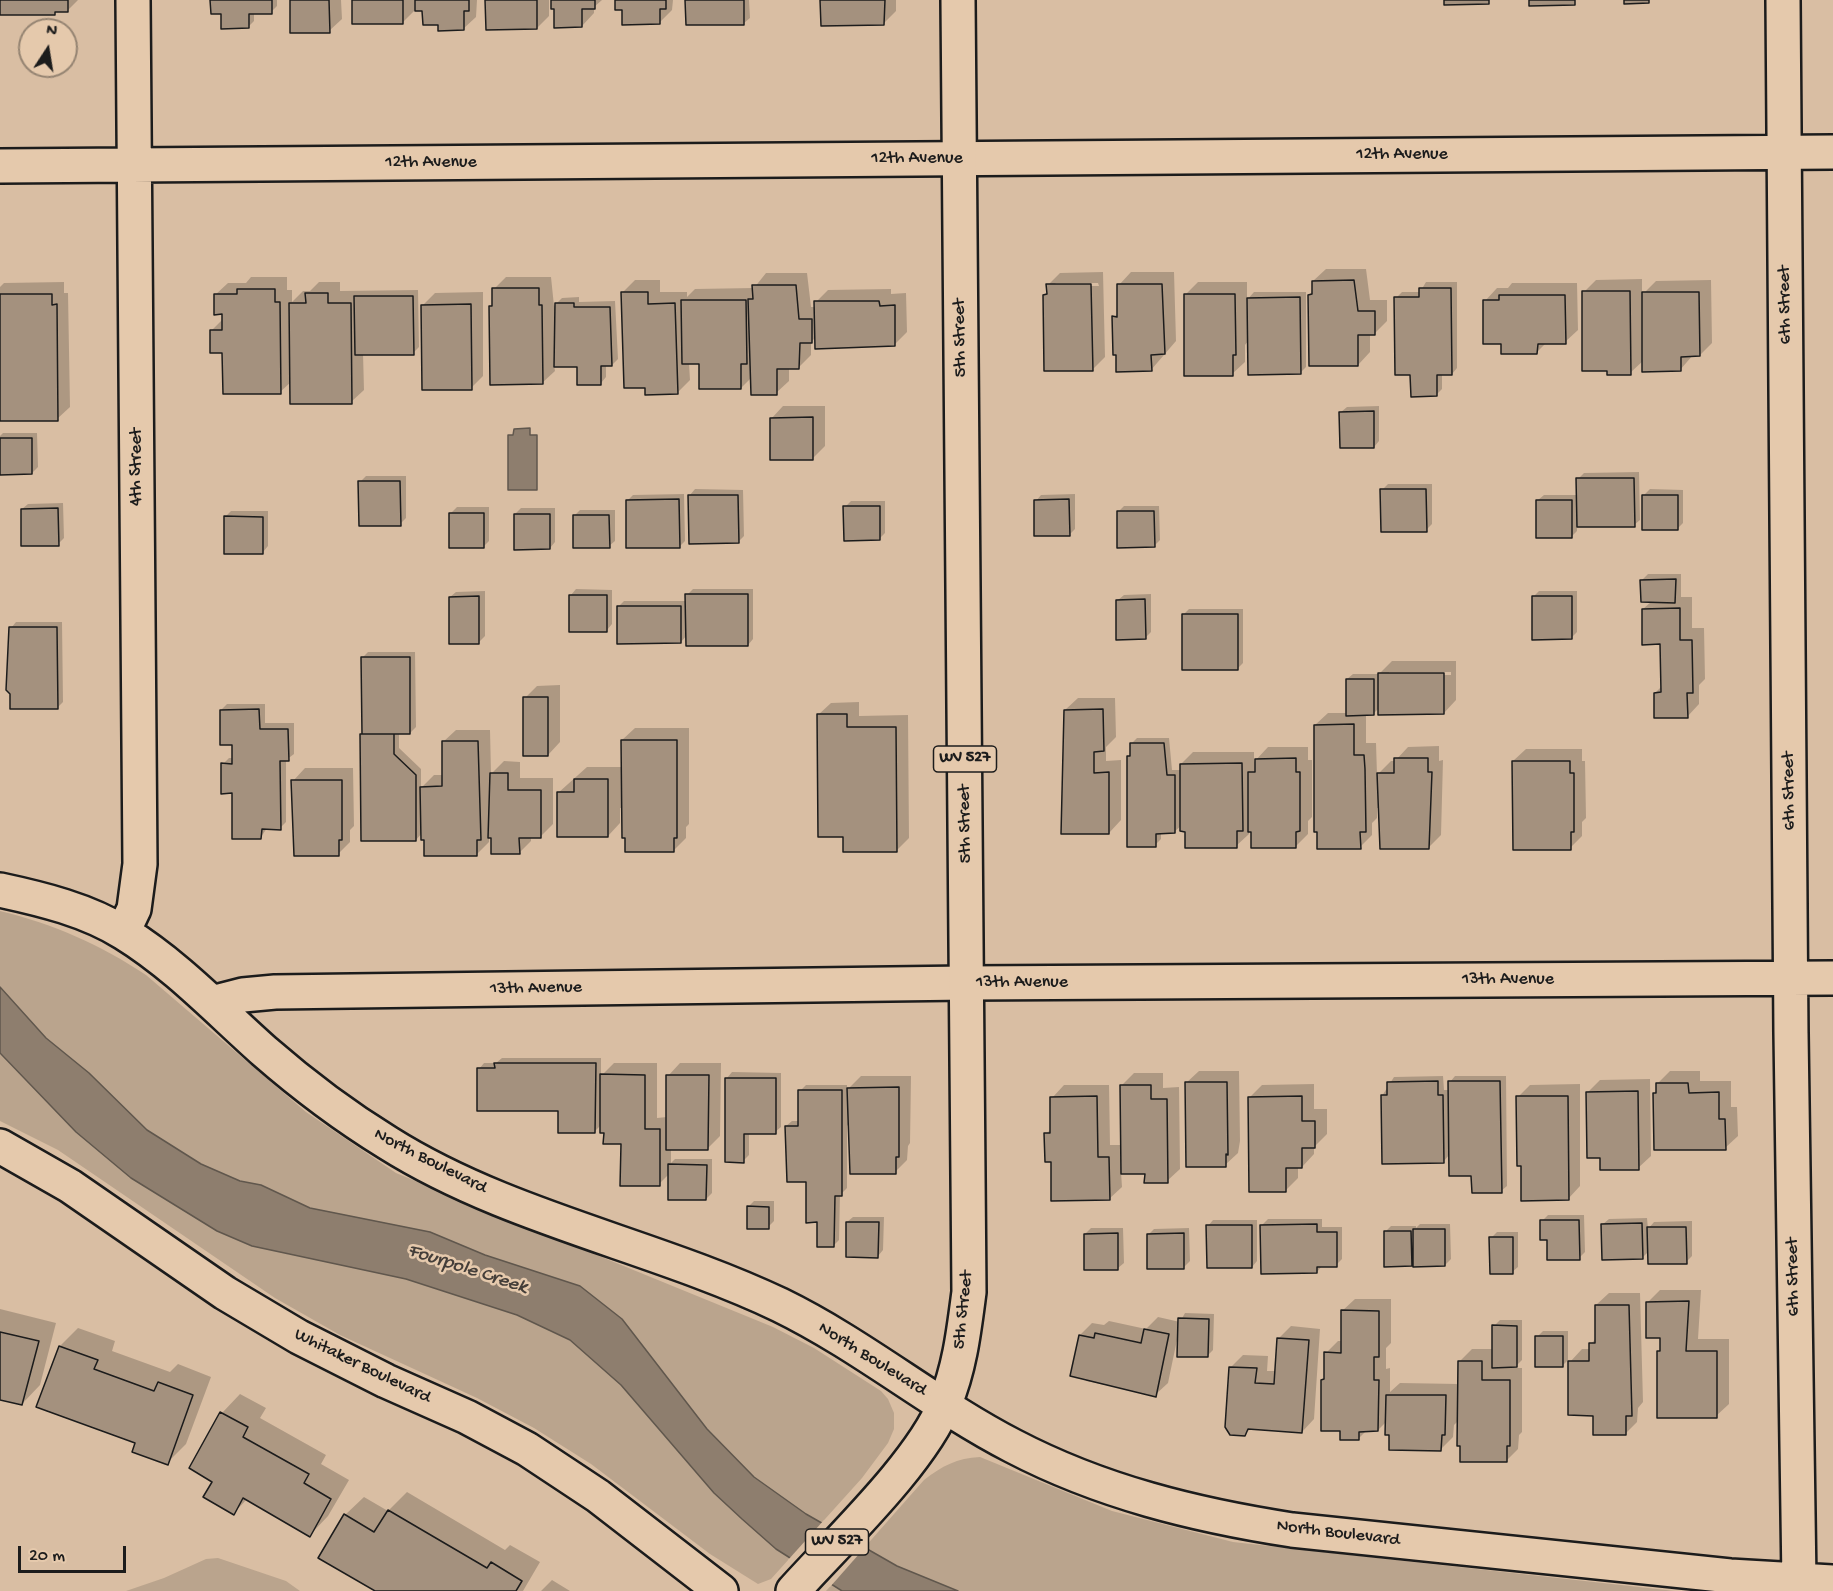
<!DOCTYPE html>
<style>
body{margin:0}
#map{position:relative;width:1833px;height:1591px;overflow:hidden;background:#d9bea3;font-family:"Gochi Hand",sans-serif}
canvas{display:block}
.north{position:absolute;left:18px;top:18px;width:60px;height:60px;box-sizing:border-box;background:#e5c9ac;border:2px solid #958472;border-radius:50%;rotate:12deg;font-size:16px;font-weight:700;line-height:24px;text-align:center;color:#1c1c1c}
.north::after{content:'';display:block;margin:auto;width:21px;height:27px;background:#1c1c1c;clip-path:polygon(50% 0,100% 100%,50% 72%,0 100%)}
.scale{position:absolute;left:18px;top:1546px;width:108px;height:27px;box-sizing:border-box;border:3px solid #1c1c1c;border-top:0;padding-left:8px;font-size:18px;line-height:21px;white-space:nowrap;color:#1c1c1c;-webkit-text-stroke:4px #e5c9ac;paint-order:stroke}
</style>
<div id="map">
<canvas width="1833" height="1591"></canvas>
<div class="north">N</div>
<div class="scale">20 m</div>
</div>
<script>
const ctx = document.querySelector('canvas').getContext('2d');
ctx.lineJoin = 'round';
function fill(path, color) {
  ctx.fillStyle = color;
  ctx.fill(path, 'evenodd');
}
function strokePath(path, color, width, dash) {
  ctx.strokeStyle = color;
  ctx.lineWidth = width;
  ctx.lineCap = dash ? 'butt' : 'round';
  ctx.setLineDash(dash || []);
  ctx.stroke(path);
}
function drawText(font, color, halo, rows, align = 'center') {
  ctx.font = font + ' "Gochi Hand",sans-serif';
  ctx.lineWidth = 5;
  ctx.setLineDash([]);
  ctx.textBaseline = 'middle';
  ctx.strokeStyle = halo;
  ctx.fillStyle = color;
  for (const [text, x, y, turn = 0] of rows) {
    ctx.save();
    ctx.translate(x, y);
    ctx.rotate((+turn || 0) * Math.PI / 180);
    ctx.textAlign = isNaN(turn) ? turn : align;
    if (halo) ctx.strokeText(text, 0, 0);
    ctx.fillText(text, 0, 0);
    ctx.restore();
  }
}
fill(new Path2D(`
 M0,911C54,924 101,945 146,975L306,1112L396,1173L773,1327L814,1348L881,1391L888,1399L894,1413V1429L888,1443L862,1478L771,1579L758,1584L710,1554L591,1464L534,1428L477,1398L340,1335L275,1298L58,1150L0,1121Z
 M980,1457L1112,1511L1233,1542L1675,1591H826L924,1480C942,1466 957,1458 980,1457Z
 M218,1558L286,1581L300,1591H126L164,1578L206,1559Z`), '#baa48d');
const water = new Path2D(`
 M530,428V435H537V490H508V435H513L514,429Z
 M0,987L46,1038L89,1073L147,1130L201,1164L240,1181L261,1185L310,1208L430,1232L485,1255L580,1286L622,1319L707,1429L754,1477L806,1514L897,1566L958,1591H842L776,1549L742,1519L714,1493L621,1385L570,1340L517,1315L406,1279L252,1246L217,1231L131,1178L76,1132L0,1053Z`);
fill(water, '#8e7e6e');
strokePath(water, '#60574d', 1.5);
fill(new Path2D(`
 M824,1520L867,1545L830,1587L788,1560Z`), '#d9bea3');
fill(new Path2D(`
 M0,0H78L68,10H58L55,13L0,14Z
 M212,0H277V6L271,12H254V21L248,27Z
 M290,0H341L342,19L329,31H292Z
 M353,0H477L476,17L463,29L439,24L424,10H415L403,22Z
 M487,0H549V16L537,28Z
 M552,0H602L594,7V13L582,26L556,8Z
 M616,0H673L672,10L659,23L623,9Z
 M687,0H749L750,18L744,23Z
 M822,0H896V11L883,24Z
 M1326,269H1366L1370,300H1387V321L1374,334H1370V352L1358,365L1309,295L1313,291V281Z
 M1103,272L1105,357L1093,369L1044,295L1048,292V285L1060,273ZM1056,283H1098L1099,286H1053Z
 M1131,272H1174L1176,341L1151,370L1118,354L1114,317L1119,312V285Z
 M766,273H807L811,307H816V302L828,290L891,289V294L906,293L907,332L895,344H882L879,347L816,348V337L811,342V355L799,367L789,368V381L776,393L752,377L741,388L700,363H689L690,380L677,393L623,292L635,280H660V292H687V297L695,289L754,288Z
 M251,277H287V290H292V302L303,291H310L319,282H340V291L418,290L419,347L413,353H363L364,390L351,402L291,382L280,392L224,352L211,331L223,319L215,295L228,283H246Z
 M506,277H551L554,306L562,298L579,297V302L615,301L618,359L612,365H606V377L601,383L579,365H554L555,371L542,383L491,306L494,303V289Z
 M1642,279V295L1656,281L1711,280L1712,343L1700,355H1693L1680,370L1644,360L1630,373L1608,369L1584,292L1596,280Z
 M64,282V293H68L70,407L57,419L0,420V287L4,283Z
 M1198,282H1247V300L1254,292H1306V367L1300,373L1249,340L1245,345V362L1232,374L1185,295Z
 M1426,282H1457V368L1452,374L1442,373V389L1436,395L1396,298L1402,292H1420Z
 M1512,283H1577L1578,330L1565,342H1547L1537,352L1503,343L1485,301L1497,288H1508Z
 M483,292V376L471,388L423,305L435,293Z
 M783,406H825V446L813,458L771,419Z
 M1379,406V441L1374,447L1341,412L1347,407Z
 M3,433H37L38,467L32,473H0V436Z
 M1639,472L1640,520L1634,525H1577V531L1571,537L1538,500L1544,495H1578V479L1584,473Z
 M366,476H406V518L400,524L360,482Z
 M1388,484H1432V524L1426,530L1382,490Z
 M695,489L743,490L744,536L738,542L690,495Z
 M1650,489L1683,490V523L1677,529L1644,495Z
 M684,494L685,541L679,547L628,500L633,495Z
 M1075,494V529L1069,535L1036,501L1041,495Z
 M851,501H885V533L879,539L845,507Z
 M63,503L64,538L58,544L22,509L28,504Z
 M1124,506H1159L1160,540L1154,546L1118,512Z
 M457,507H489V541L483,547L451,513Z
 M521,508H555V542L550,548L515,514Z
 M580,510H615V541L609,546L574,516Z
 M231,511H268V546L263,552L225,517Z
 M1648,574H1681V597H1692V628H1704L1705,679L1699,685V704L1687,717L1655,693L1662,686V643L1643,609L1652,601L1642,580Z
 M576,589L612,590V624L607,630L571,595Z
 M693,589H753V639L748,645L687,635L681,642L618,607L624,601H687V595Z
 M485,591V636L479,642L450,597L456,592Z
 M1539,591H1577V632L1571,638L1533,597Z
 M1151,594V632L1145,638L1118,600L1124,595Z
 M1189,609H1243V663L1238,668L1183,615Z
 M16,622H62L63,702L57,708L11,628Z
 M368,652H415L416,727L410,733L399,732V748L421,769V788L434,775H444L443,742L456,730H490L491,774L504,761L520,762V778H553V824L540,837L531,836V841L519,853L492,836H489V842L477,854L426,839L422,833L416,840L362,658Z
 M1392,661H1456V700L1444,713L1379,708L1373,714H1366V743H1376L1377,775L1391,761H1395L1408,747L1439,746V761L1443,760L1441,835L1429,847L1380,808H1377V818L1372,823V835L1360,847L1315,725L1328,713H1348L1347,679L1353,674H1379ZM1389,672H1451V675H1389Z
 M560,685V742L548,755L525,698L537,686Z
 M1078,698H1115L1116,737L1106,747V761L1121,760V820L1109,833L1065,710Z
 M859,702V716L908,715L909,838L897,850L844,836L818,715L831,703Z
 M227,704H265V723H294V754L286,760V822L280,828H267L261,837L234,792L223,764L229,758H233V743L221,710Z
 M635,728H689V824L686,827V838L674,850L623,808H620V823L608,836L558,793L587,767H623L622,740Z
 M1137,738H1169L1172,770H1181V764L1193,752H1254V762L1268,747H1308V760H1312V817L1308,821V834L1295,847L1249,830V834L1236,846L1186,830L1182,825L1174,832H1161V839L1155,845L1128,757L1131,754V744Z
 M1526,749H1582V761H1585L1586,818L1582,822V836L1570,848L1513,761Z
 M305,768H353L354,826L350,830V842L338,854L293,781Z
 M502,1058H601V1076L614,1063H657V1118L667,1117L668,1076L680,1063H721L720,1136L708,1148H671V1163L675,1159H712V1193L706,1199L669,1174L659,1184L622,1142L605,1131L602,1124L595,1131L559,1110L479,1069L484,1063H496Z
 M1199,1071H1239L1240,1141L1238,1153L1225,1165L1186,1083Z
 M1670,1071H1700V1081H1731V1107H1737L1738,1136L1725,1148L1655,1094L1658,1083Z
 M732,1072L781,1073V1127L775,1132H749V1155L743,1161L727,1078Z
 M1134,1073H1163V1088L1179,1087L1180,1169L1167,1181L1146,1173L1121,1172L1122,1187L1109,1199L1052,1161L1046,1134L1052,1128V1098L1064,1085H1109L1110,1145H1122V1085Z
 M861,1076H911L910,1143L908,1146L907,1160L895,1172L847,1125V1188L840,1195L839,1240L834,1245L819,1221L808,1181L786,1126L792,1121H800V1091L806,1085H847V1090Z
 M1443,1076L1444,1090H1450V1082L1455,1076H1506L1507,1186L1501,1191L1473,1174L1450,1154L1443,1162L1382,1096L1394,1077Z
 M1650,1079L1651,1156L1638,1168L1602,1156L1588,1092L1600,1080Z
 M1314,1084V1109H1327V1134L1314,1147V1154L1302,1167H1298V1178L1286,1190L1250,1097L1262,1085Z
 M1580,1084V1186L1568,1199L1518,1097L1530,1085Z
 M754,1201H774V1221L768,1227L748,1207Z
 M1548,1215H1584L1585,1252L1579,1258L1542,1221Z
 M853,1217H884L883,1250L878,1256L847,1222Z
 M1647,1218L1648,1229L1654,1222L1692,1221V1256L1686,1262L1649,1251L1642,1258L1603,1224L1609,1219Z
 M1268,1219H1322V1227H1342V1259L1336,1265L1322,1266L1317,1272L1262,1225Z
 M1213,1220H1257V1261L1252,1267L1208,1226Z
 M1420,1224H1450L1451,1259L1445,1265L1414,1262L1411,1265L1385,1232L1391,1226H1416V1228Z
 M1091,1228H1123L1124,1263L1118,1268L1085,1234Z
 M1189,1228L1190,1261L1184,1267L1148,1235L1154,1229Z
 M1497,1232H1518V1267L1512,1272L1491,1238Z
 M1660,1290H1701L1698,1339H1729V1404L1716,1416L1659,1351L1661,1348V1336L1648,1302Z
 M1609,1293H1640L1643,1402L1638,1408L1637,1422L1625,1434L1594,1414L1570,1362L1582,1349H1590L1591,1344L1596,1338V1305Z
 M1355,1299H1391V1343L1386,1348V1369L1390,1368V1392L1400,1383L1459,1384V1362L1472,1349H1494V1326L1500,1320H1522V1360L1514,1368H1522V1432L1519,1435L1518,1449L1506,1461L1459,1420L1454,1425L1453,1437L1441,1449L1391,1434L1387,1421L1378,1430H1367L1358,1439L1341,1430L1322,1380L1326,1377V1353L1338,1341H1342V1311Z
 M0,1309L56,1323L40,1385L22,1404L0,1398Z
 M1185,1313L1214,1314L1213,1350L1207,1356L1178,1335L1168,1383L1155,1395L1086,1381L1080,1335L1092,1323L1104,1325L1109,1321L1146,1329L1158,1317L1180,1322Z
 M1291,1326L1320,1329L1314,1419L1302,1432L1251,1428L1244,1435L1231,1367L1243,1355L1268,1356L1267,1371H1276L1278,1339Z
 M78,1328L115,1341L112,1351L170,1372L178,1364L211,1377L186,1444L167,1463L137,1442L60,1346Z
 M1543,1331H1568V1360L1562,1366L1537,1337Z
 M240,1394L266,1408L260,1418L326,1455L321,1464L349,1480L328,1516L310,1535L247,1499L234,1513L214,1481L222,1413Z
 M407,1492L505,1550L510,1545L540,1562L523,1591H378L345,1515L364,1497L388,1511Z
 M552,1580L570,1591H541Z`), '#0003');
const building = new Path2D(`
 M0,0H68V12H55V15H0Z
 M210,0H272V14H249V28L221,29V14H211Z
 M290,0H329L330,33H290Z
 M352,0H403V24H352Z
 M415,0H469V11H464V30L438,31V25H423L422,11H415Z
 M485,0H537V29L486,30Z
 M551,0H595V9H582V27L554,28V9H551Z
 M615,0H666V9H660V24L622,25V10H615Z
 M685,0H744V25H686Z
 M820,0H885L884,25L821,26Z
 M1444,0H1489V4L1444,5Z
 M1529,0H1575V5L1529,6Z
 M1624,0H1649V3L1624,4Z
 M1354,280L1358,311H1375V335H1358V366H1309L1308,295L1312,294V281Z
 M1046,284H1091L1093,371H1044L1043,295L1047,294Z
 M1117,284H1162L1165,354L1151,355L1152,371L1116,372V355H1113L1112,316L1117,317Z
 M752,285H796L799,319H812V343H800L799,369H777V395H751L748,299H753Z
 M492,288H539V305H542L543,384L490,385L489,306H492Z
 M1419,288H1451L1452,375H1437V396L1411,397L1410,375H1395L1394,297H1419Z
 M237,289H275V302H280L281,394H223L222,353H210V330H222V314L214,315V294H237Z
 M1582,291H1630L1631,375H1607V371H1582Z
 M621,292H648V304L675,303L678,394L645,395V388H624Z
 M1642,292H1699L1700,356L1681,357V371L1642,372Z
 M305,293H328V303H351L352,404H290L289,303H306Z
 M0,294H52V305L57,304L58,421H0Z
 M1184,294H1235L1236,355H1233V376H1184Z
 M1499,295H1565L1566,344H1538L1537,354H1501V344H1483V300H1499Z
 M354,296H413L414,355H355Z
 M1300,297L1301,374L1248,375L1247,298Z
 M681,300H746L747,364H741V389H699V364H682Z
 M814,301H879L880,306L895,305V346L815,349Z
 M555,303H574V307H610L612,366H601V385H577V367H554Z
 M471,304L472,390H422L421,305Z
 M1374,411V448H1340L1339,412Z
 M813,417V460H770V418Z
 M0,438H32V474L0,475Z
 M1576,478H1634L1635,527H1577Z
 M358,481H400L401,526H359Z
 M1380,489H1426L1427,532H1381Z
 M688,495H738L739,543L689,544Z
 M1642,495H1678V530H1642Z
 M679,499L680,548H626V500Z
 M1069,499L1070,536H1034V500Z
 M1536,500H1572V538H1536Z
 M843,506H880V540L844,541Z
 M58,508L59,546H21V509Z
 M1117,511H1154L1155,547L1117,548Z
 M449,513H484V548H449Z
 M514,514H550V549L514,550Z
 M573,515H609L610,548H573Z
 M224,516L263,517V554H224Z
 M1676,579L1675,603L1641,602L1640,580Z
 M685,594H748V646H686Z
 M569,595H607V632H569Z
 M479,596V644H449V597Z
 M1532,596H1572V639L1532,640Z
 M1145,599L1146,639L1116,640V600Z
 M617,606H681V643L617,644Z
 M1680,608V640H1692L1693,693H1687L1688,718H1654V693L1661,692L1660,644L1642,645V609Z
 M1182,614H1238V670H1182Z
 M9,627H57L58,709H10V694L6,690Z
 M361,657H410V734H362Z
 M1378,673H1444V714L1378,715Z
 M1346,679H1374V715L1346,716Z
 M523,697H548V756H523Z
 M259,709L260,729H288L289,761H280L281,830L262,829L261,839H232V793L221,794V763L232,764V745H220V710Z
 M1103,709L1104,751L1094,752V773L1109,772V834H1061L1064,710Z
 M817,714H847V727H896L897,852H843V837H818Z
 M1354,724V755H1364L1365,769L1366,832H1360L1361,849H1317V832H1314V725Z
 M360,734H394V754L416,775V841H361Z
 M621,740H677V838H674V852H625V838H622Z
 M442,741H478L481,840H477V856H424V840H421L420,787L442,786Z
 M1130,743H1164L1167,775H1175V833L1156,834V847H1127V756H1130Z
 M1296,758V772H1300V831L1296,832V848H1251V832H1248V772H1255V759Z
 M1394,758H1428V772H1432L1429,849H1380L1377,773H1394Z
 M1512,761H1570V773H1574V832H1571V850H1513Z
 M1242,763L1243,831H1237V848H1185V832L1180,831V764Z
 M490,773H508V790H541V838H519L520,854H491V838H488Z
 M574,779H608V837H557V792H574Z
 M291,780H342V840H339V856H294Z
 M494,1063H596L595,1133H558V1111H477V1068H495Z
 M600,1074L645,1075V1129H660V1186H620L621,1144H603L604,1133H600Z
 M666,1075H709L708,1150H666Z
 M725,1078H776V1134H744V1163L725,1162Z
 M1438,1081V1095H1443L1444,1163L1382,1164L1381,1095H1387V1082Z
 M1448,1081H1500L1502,1193H1472L1471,1176H1449Z
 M1185,1082H1227L1228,1155L1226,1154V1167H1186Z
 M1656,1083H1688L1689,1093L1719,1092V1119H1725L1726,1150H1654L1653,1093H1656Z
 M1120,1085H1151V1099H1167L1168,1183H1144L1145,1174H1121Z
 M899,1087V1157H896V1174H850L847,1088Z
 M798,1090H842V1196H835L834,1247H817V1222L806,1223V1182H787L785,1126H798Z
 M1638,1091L1639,1170H1600V1158H1587L1586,1092Z
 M1097,1096L1098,1157H1109L1110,1200L1051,1201V1162H1045L1044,1133H1050V1097Z
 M1302,1096V1121H1315V1148H1302V1168H1286V1192H1249L1248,1097Z
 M1516,1096H1568L1569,1200L1521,1201V1166H1517Z
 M668,1164L707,1165L706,1200H668Z
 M747,1206L769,1207V1229H747Z
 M1540,1220H1579L1580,1260H1547V1240H1540Z
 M846,1222H879L878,1258L846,1257Z
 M1642,1223L1643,1259L1602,1260L1601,1224Z
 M1317,1224V1232H1337V1267H1317V1273L1261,1274L1260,1225Z
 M1206,1225H1252V1268H1207Z
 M1647,1227H1686L1687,1264H1648Z
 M1413,1229H1445V1266L1413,1267Z
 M1384,1231H1411L1412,1266L1384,1267Z
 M1118,1233V1270H1084V1234Z
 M1184,1233V1269H1147V1234Z
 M1489,1237H1513V1274H1490Z
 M1689,1301L1686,1351H1717V1418H1657V1351H1660V1338H1646V1302Z
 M1595,1305H1629L1632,1416H1626V1435H1593V1416L1568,1415V1361H1589V1343H1595Z
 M1341,1310L1379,1311V1357H1374V1380H1379L1378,1431L1359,1432V1440H1340V1431H1321V1380L1324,1379V1352L1341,1353Z
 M1178,1318L1209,1319L1208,1357H1177Z
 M1492,1325L1517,1326V1367L1492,1368Z
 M1144,1329L1169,1334L1156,1397L1070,1376L1079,1335L1094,1338L1095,1333L1141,1343Z
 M0,1332L39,1341L22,1405L0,1400Z
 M1535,1336H1563V1367H1535Z
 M1277,1338L1309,1340L1302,1433L1248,1429L1245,1436L1230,1435L1225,1427L1229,1367L1257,1368L1255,1383L1274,1384Z
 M59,1346L98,1360L94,1369L154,1391L158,1382L193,1395L168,1465L132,1452L135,1443L36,1407Z
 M1458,1361H1482V1380H1510V1446H1507V1462H1460V1446H1457Z
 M1386,1395H1446L1445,1435H1442L1441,1451L1389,1450V1435H1385Z
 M220,1412L248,1427L243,1437L309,1474L304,1483L331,1499L310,1537L243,1498L234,1515L203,1497L212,1482L189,1468Z
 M388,1510L487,1568L491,1562L522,1581L516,1591H375L318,1558L344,1514L374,1532Z`);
fill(building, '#a4917e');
strokePath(building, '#1c1c1c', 1.5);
const minor = new Path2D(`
 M1783,0L1791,1033L1799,1582
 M0,166L1833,152
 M0,890C42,899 87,910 124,933C176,965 219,1011 264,1051C303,1085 344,1116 388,1143C507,1218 654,1245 780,1305C862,1345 932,1404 1013,1446C1101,1492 1195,1515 1292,1530L1730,1576L1833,1582
 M123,932L134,909L140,864L133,0
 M212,1003L243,995L275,992L967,983L1833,978
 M0,1146L70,1186L225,1293L299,1337L386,1381L467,1417L527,1449L598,1496L721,1591`);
const major = new Path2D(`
 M793,1591C837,1542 922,1462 945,1403C960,1367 964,1330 969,1292L958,0`);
strokePath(minor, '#1c1c1c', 38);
strokePath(major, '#1c1c1c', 38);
strokePath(minor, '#e5c9ac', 33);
strokePath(major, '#e5c9ac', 33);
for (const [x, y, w] of [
 [965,759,63],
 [837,1542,63]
]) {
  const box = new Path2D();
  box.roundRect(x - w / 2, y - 13, w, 26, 4.5);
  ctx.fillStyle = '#e5c9ac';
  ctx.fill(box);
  strokePath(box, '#1c1c1c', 1.5);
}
drawText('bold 16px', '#1c1c1c', null, [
 ["WV 527",965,759],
 ["WV 527",837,1542]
]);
drawText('18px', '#1c1c1c', '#e5c9ac', [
 ["12th Avenue",1402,155],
 ["12th Avenue",917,159],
 ["12th Avenue",431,163],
 ["6th Street",1786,305,-91],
 ["5th Street",961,338,-91],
 ["4th Street",137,467,-90],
 ["6th Street",1790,791,-91],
 ["5th Street",966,824,-91],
 ["13th Avenue",1508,980],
 ["13th Avenue",1022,983],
 ["13th Avenue",536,989,-1],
 ["North Boulevard",430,1162,27],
 ["6th Street",1794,1277,-91],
 ["5th Street",964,1310,-84],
 ["North Boulevard",872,1360,32],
 ["Whitaker Boulevard",362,1367,26],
 ["North Boulevard",1338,1534,7]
]);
drawText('italic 20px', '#443e39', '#e5c9ac', [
 ["Fourpole Creek",467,1270,18]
]);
</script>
